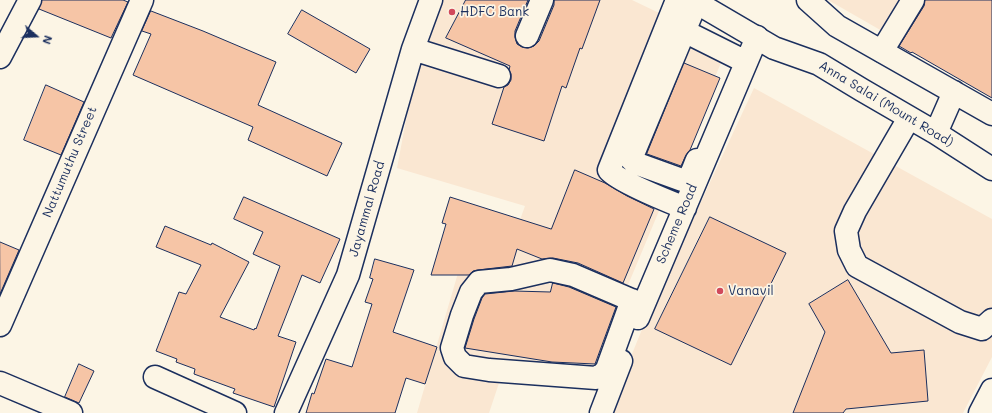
<!DOCTYPE html>
<style>
body{margin:0}
#map{position:relative;width:992px;height:413px;overflow:hidden;background:#fcf5e5;font-family:Mali,sans-serif}
canvas{display:block}
.north{position:absolute;left:16px;top:16px;width:40px;height:40px;-webkit-text-stroke:3px #fcf5e5;paint-order:stroke;rotate:109deg;font-size:11px;font-weight:700;line-height:16px;text-align:center;color:#1b2f5e}
.north::after{content:'';display:block;margin:auto;width:14px;height:18px;background:#1b2f5e;clip-path:polygon(50% 0,100% 100%,50% 72%,0 100%)}
</style>
<div id="map">
<canvas width="992" height="413"></canvas>
<div class="north">N</div>
</div>
<script>
const ctx = document.querySelector('canvas').getContext('2d');
ctx.lineJoin = 'round';
function fill(path, color) {
  ctx.fillStyle = color;
  ctx.fill(path, 'evenodd');
}
function strokePath(path, color, width, dash) {
  ctx.strokeStyle = color;
  ctx.lineWidth = width;
  ctx.lineCap = dash ? 'butt' : 'round';
  ctx.setLineDash(dash || []);
  ctx.stroke(path);
}
function drawText(font, color, halo, rows, align = 'center') {
  ctx.font = font + ' Mali,sans-serif';
  ctx.lineWidth = 3.5;
  ctx.setLineDash([]);
  ctx.textBaseline = 'middle';
  ctx.strokeStyle = halo;
  ctx.fillStyle = color;
  for (const [text, x, y, turn = 0] of rows) {
    ctx.save();
    ctx.translate(x, y);
    ctx.rotate((+turn || 0) * Math.PI / 180);
    ctx.textAlign = isNaN(turn) ? turn : align;
    if (halo) ctx.strokeText(text, 0, 0);
    ctx.fillText(text, 0, 0);
    ctx.restore();
  }
}
fill(new Path2D(`
 M437,0H632L728,46L587,383L502,374L489,413H417L458,273L502,269L525,206L397,168L423,30Z
 M828,0H992V94Z
 M754,88L992,219V357L963,413H608L645,322Z`), '#fae7d2');
const building = new Path2D(`
 M42,0H123L128,2L111,38L39,9Z
 M466,0H528L515,31V37L517,44L522,47L528,48L534,46L539,41L554,5V0H600L582,49L580,48L566,88L562,86L544,141L492,124L504,87L508,85L511,80V74L509,70L510,66L446,38Z
 M925,0H992V98L912,52L911,53L899,46L924,6Z
 M302,10L370,49L356,73L288,34Z
 M151,11L203,31L276,62L258,105L342,143L327,176L248,140L253,127L133,75L151,34L142,31Z
 M684,63L720,78L690,150L686,155L681,166L647,154Z
 M46,85L84,102L61,155L24,140Z
 M575,170L605,183L627,196L654,209L623,283L578,263L553,258L542,259L517,249L512,266L478,270L473,271L469,275H431L446,224L442,223L450,197L551,229Z
 M244,197L340,239L320,283L302,275L278,336L296,342L274,407L233,393L235,389L194,374L195,369L176,362L177,359L156,351L179,292L186,294L201,265L156,247L165,226L211,245L212,243L249,262L220,317L254,330L255,328L256,329L280,266L253,254L263,232L234,219Z
 M710,217L786,253L731,365L655,329Z
 M0,242L19,250L0,294Z
 M375,259L414,270L393,332L437,347L425,384L406,378L395,413H306L312,393L314,394L326,359L352,367L372,304L365,302L373,279L370,278Z
 M848,280L891,353L924,350L928,401L846,409L843,413H793L825,332L809,304Z
 M553,283L569,287L616,307L595,364L552,362L465,348L474,319L482,298L485,294L514,291L550,292Z
 M79,364L94,371L79,403L65,397Z`);
fill(building, '#f6c5a6');
strokePath(building, '#1b2f5e', 1);
const minor = new Path2D(`
 M677,0L609,170C617,181 670,202 685,208
 M696,3L631,159L635,163L682,180C692,179 693,168 697,160
 M684,31L738,58
 M527,36L542,0
 M413,49L499,76
 M882,51L913,0
 M909,118L855,211L846,231L849,250L857,266L960,322L982,329L992,320
 M632,300L607,369L603,374L596,378L489,370L464,366L455,357L452,348L462,315L471,292L479,282L511,279L550,270L573,275L643,305
 M638,318L757,37
 M0,325L142,0
 M155,377L235,413
 M0,383L71,413
 M286,413L348,275L413,49L431,0
 M601,413L621,361
 M980,413L992,390`);
const major = new Path2D(`
 M692,0L774,48L819,64L862,90L936,133L992,169
 M808,0L837,26L992,114
 M0,57L30,0
 M936,133L954,92`);
strokePath(minor, '#1b2f5e', 25);
strokePath(major, '#1b2f5e', 25);
strokePath(minor, '#fcf5e5', 22);
strokePath(major, '#fcf5e5', 22);
for (const [x, y, r, color] of [
 [452,12,4,"#d1495b"],
 [720,291,4,"#d1495b"]
]) {
  const dot = new Path2D();
  dot.arc(x, y, r, 0, 2 * Math.PI);
  ctx.fillStyle = color;
  ctx.fill(dot);
  strokePath(dot, '#fcf5e5', 1.5);
}
drawText('13px', '#1b2f5e', '#fcf5e5', [
 ["HDFC Bank",460,12],
 ["Vanavil",728,291]
], 'left');
drawText('13px', '#1b2f5e', '#fcf5e5', [
 ["Anna Salai (Mount Road)",886,104,31],
 ["Nattumuthu Street",70,162,-67],
 ["Jayammal Road",367,209,-74],
 ["Scheme Road",677,224,-67]
]);
</script>
